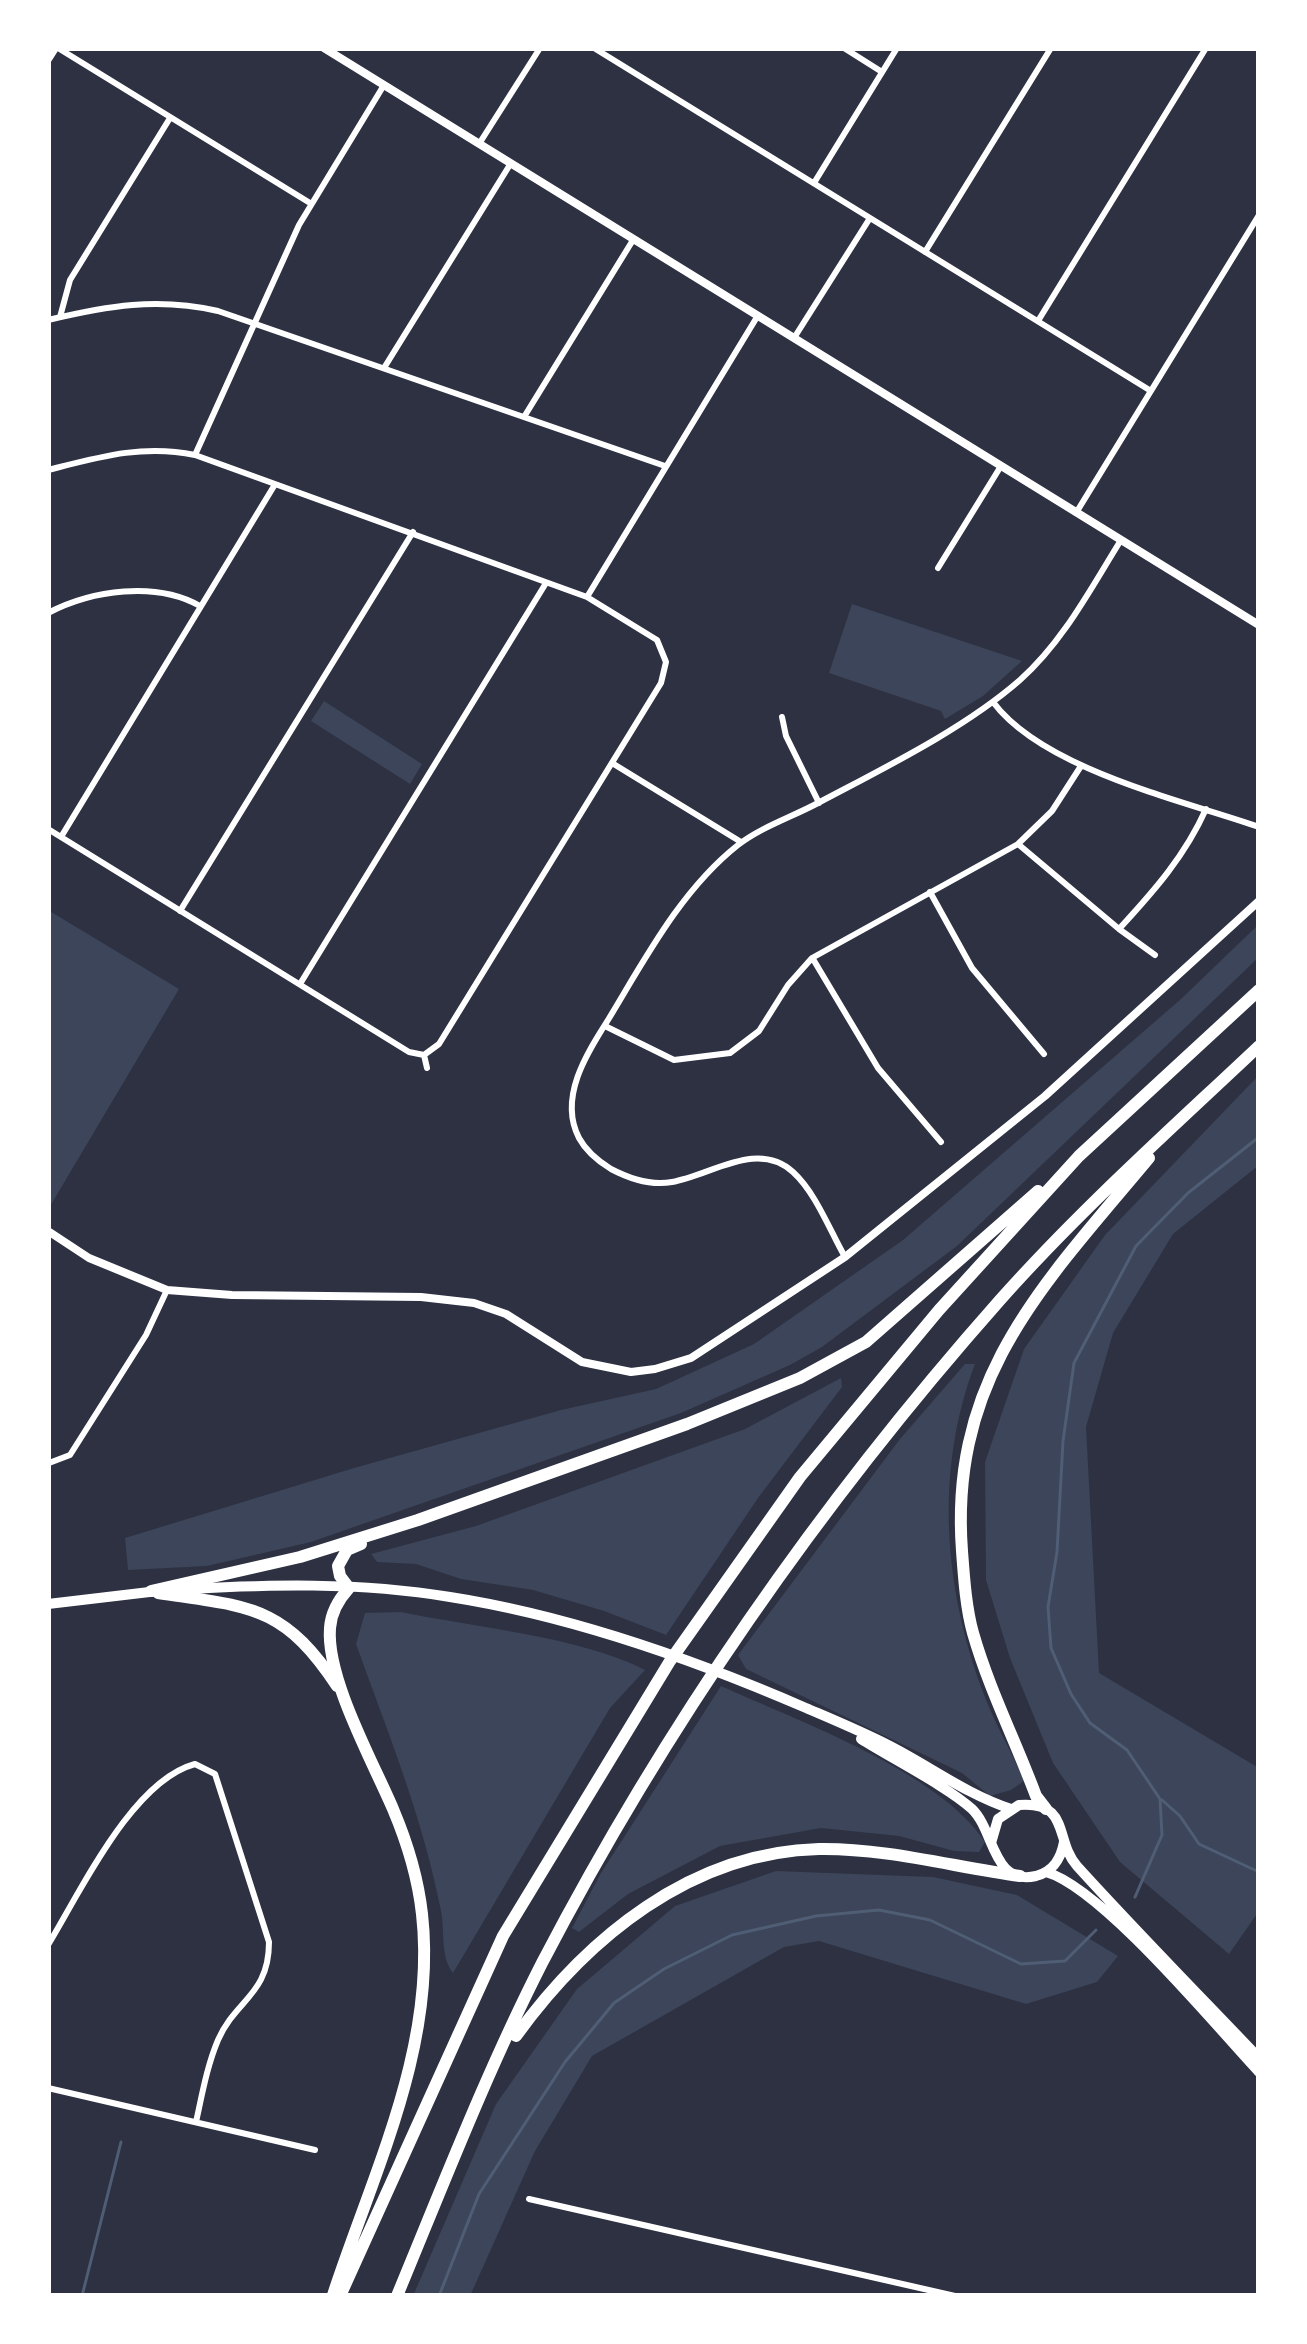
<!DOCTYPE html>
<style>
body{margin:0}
#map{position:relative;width:1307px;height:2344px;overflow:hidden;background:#2d3142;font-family:"IBM Plex Sans",sans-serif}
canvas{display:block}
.frame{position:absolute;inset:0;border:51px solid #fff;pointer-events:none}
</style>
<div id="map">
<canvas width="1307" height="2344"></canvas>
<div class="frame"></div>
</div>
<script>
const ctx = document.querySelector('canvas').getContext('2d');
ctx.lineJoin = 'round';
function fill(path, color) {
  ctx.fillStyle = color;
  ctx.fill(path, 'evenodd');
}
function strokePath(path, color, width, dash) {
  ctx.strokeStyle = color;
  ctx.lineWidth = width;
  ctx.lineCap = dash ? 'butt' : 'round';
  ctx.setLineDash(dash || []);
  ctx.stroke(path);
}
fill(new Path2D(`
 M852,604L1022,661L983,696L945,719L941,711L829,673Z
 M324,701L422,764L410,784L311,721Z
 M48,910L179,989L49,1208L48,1207Z
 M1259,924V957L957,1246L822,1347L790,1365L681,1413L311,1542L207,1566L128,1570L125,1538L354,1468L561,1410L656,1389L754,1344L903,1240L1181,999Z
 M1259,1075V1165L1173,1234L1113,1333L1086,1427L1099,1673L1259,1768V1911L1229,1954L1120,1862L1053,1763L1010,1658L986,1580L985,1462L1024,1349L1105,1235Z
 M965,1364H975C934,1472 944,1591 985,1697C996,1726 1012,1752 1024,1781L1011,1790L990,1796L962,1773L746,1669L738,1655L900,1439Z
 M841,1378L842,1387L758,1498L666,1635L604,1611L533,1590L461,1579L416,1564L377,1562L371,1554L476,1526L745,1429Z
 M401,1612C473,1627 582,1637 645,1670L610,1708L453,1973C440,1957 445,1931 441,1911C422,1815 389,1736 356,1644L365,1613Z
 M721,1686C798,1721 940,1772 985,1842L979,1852L954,1851L899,1836L821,1828L720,1846L628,1894L579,1932L572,1928L601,1873Z
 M776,1871L933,1877L1017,1895L1118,1956L1097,1982L1026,2004L819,1941L784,1947L592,2056L535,2151L470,2296H413L496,2104L577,1989L675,1906Z`), '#3c4559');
strokePath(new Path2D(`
 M1162,1800L1180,1816L1199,1844L1259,1872
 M1135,1897L1162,1835L1160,1799L1127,1750L1090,1723L1071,1694L1051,1648L1048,1607L1057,1552L1063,1441L1074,1363L1136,1246L1188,1193L1259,1137
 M82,2296L121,2142
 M439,2296L479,2194L565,2062L614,2003L664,1969L732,1935L816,1916L879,1910L930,1920L1021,1964L1065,1961L1096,1930`), '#4f5d75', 3);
strokePath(new Path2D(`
 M58,48L310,203
 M594,48L1151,391
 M844,48L882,72
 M479,144L540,48
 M814,183L897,48
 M925,252L1051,48
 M60,317L70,280L170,118
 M48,320C107,306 157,297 218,311L665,466
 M1038,321L1206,48
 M794,338L870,218
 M384,368L511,163
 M524,417L633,240
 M195,455L299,225L384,85
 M48,470C99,457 143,444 195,455L587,597L657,640L666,662L661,683L439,1044L424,1055
 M1076,513L1259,215
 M938,568L1001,466
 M587,597L757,317
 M48,613C92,590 156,581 200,606
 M993,702C1043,769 1181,800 1259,827
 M782,717L786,736L819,803
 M612,763L741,842
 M48,829L409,1052L424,1055
 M61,837L274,486
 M1018,844L1119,929C1154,891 1185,856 1206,809
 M930,892L972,968L1044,1054
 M180,911L413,532
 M1119,929L1155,955
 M813,959L878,1068L941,1142
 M300,984L546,583
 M605,1026L674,1060L730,1053L759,1031L788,985L812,958L1018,844L1052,811L1081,766
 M424,1055L427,1068
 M845,1257C830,1231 816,1193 793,1172C757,1139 710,1176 672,1182C650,1186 630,1179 611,1169C598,1161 586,1151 579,1138C558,1098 587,1053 608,1020C645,959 681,890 738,845C761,827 792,817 818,803C884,768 964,729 1020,680C1063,642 1091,588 1121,540
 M49,1463L70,1455L146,1335L167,1290
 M48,1945C81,1891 132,1781 195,1764L215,1774L269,1942C269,1995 236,1999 218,2040C207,2066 202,2095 196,2122
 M48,2088L315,2150
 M529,2199L955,2296`), '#fff', 6);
strokePath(new Path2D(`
 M324,48L1259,625
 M48,59L55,48
 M48,1231L89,1258L167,1290L232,1295L421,1297L474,1303L506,1314L582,1362L631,1372L655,1369L691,1358L845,1257L1045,1096L1259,901`), '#fff', 8);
strokePath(new Path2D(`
 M176,1590C267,1584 360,1582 450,1597C572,1616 693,1659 806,1708C834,1720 863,1732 890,1746C931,1767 966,1794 1011,1809
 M48,1604L158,1591
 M861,1739C891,1758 948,1787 972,1809C995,1831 992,1886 1036,1876C1054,1871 1061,1858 1064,1842
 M991,1843L998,1819L1019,1805C1071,1801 1054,1840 1077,1866C1136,1931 1198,1994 1259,2058
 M1046,1872C1102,1888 1215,2025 1259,2072`), '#fff', 10);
strokePath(new Path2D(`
 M151,1591L300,1557L418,1520L687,1424L800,1378L866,1342L1038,1191
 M158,1593C249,1607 283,1604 337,1686
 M1046,1809L1036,1796C1016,1742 989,1689 973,1633C966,1608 964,1578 962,1551C949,1376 1045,1283 1149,1158
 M516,2036C587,1938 691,1852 819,1849C886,1848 954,1867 1020,1876
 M333,2295C373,2173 437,2046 422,1914C418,1878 407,1842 393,1809C373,1762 326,1678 330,1628C331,1612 339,1599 349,1588L340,1576L338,1566L347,1550L361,1544
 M340,2296L503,1936L670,1661L800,1477L939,1310L1079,1156L1259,990
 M397,2296C443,2185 487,2071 542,1963C666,1725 822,1501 1000,1300C1081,1209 1171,1129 1259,1046`), '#fff', 12);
</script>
